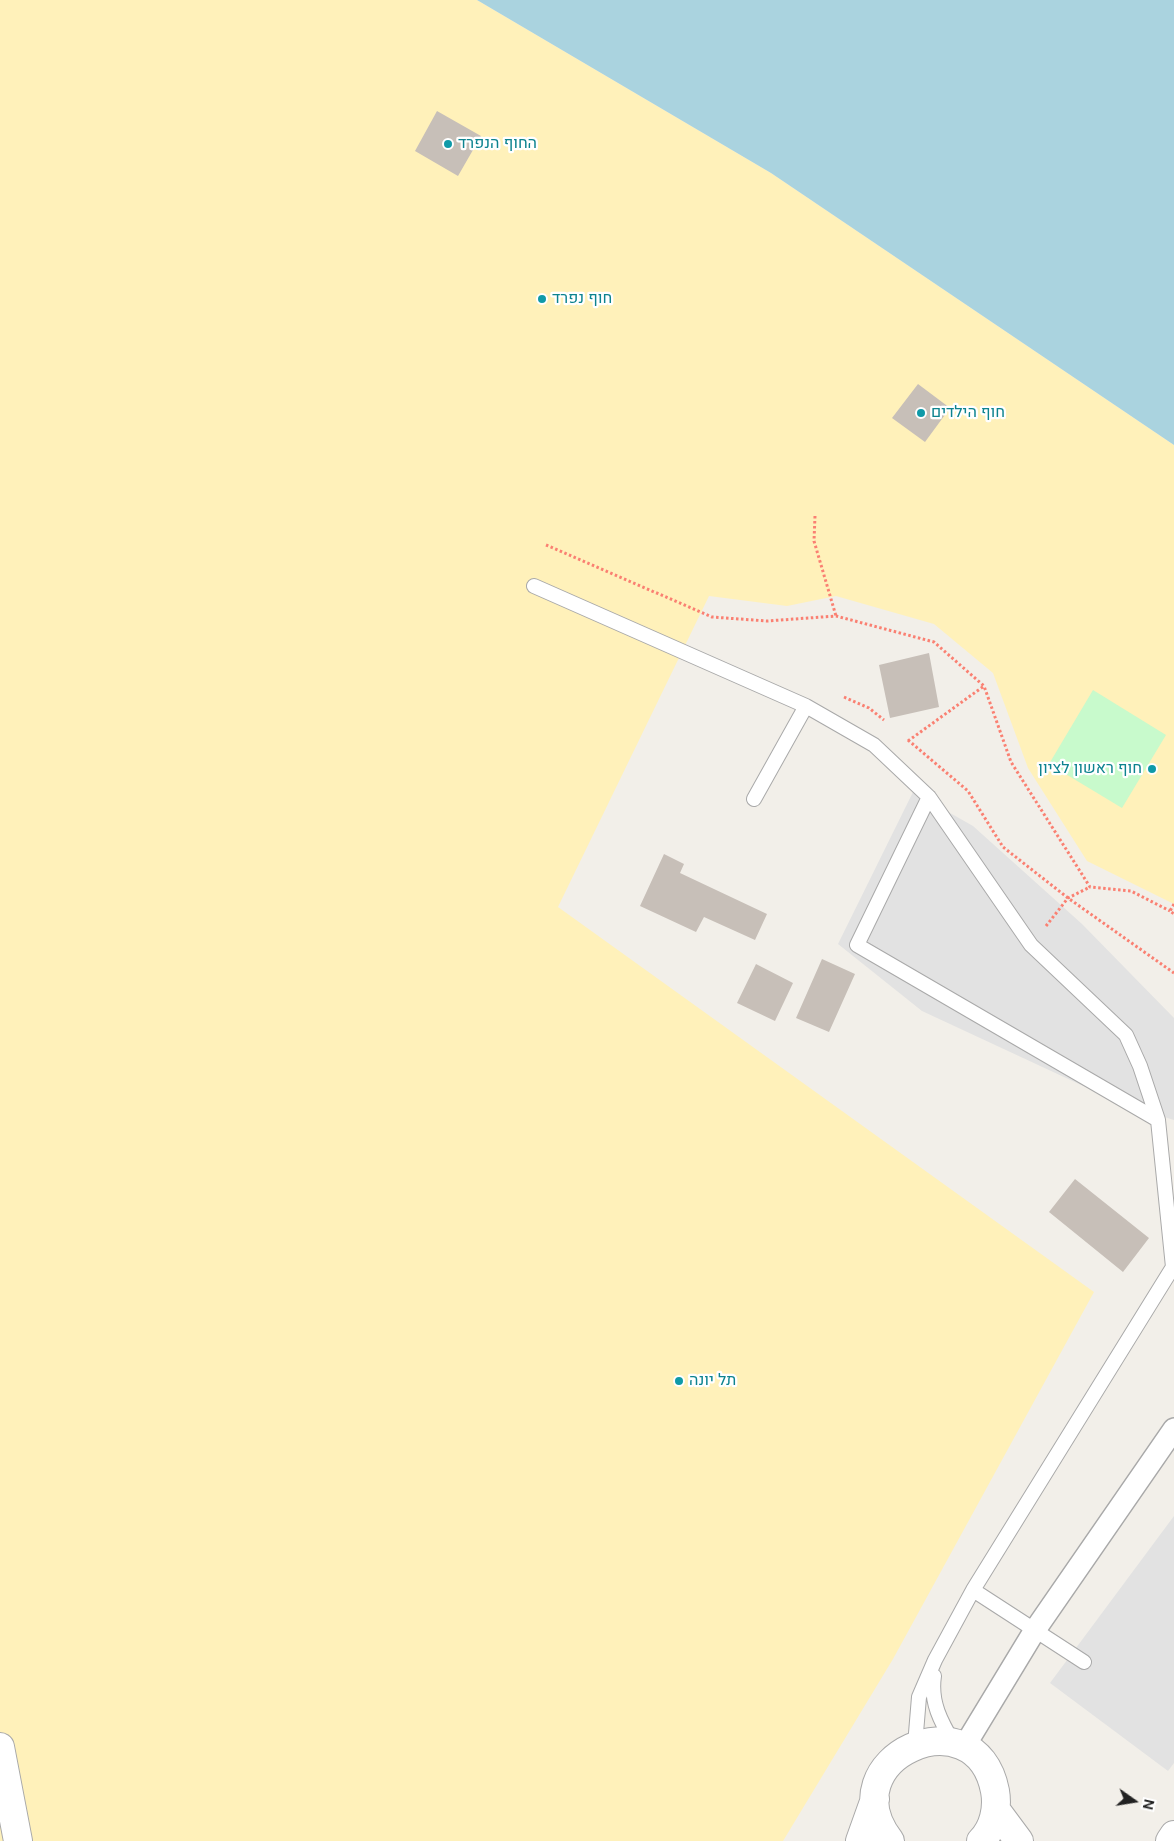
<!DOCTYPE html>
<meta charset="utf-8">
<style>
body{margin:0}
#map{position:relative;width:1174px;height:1841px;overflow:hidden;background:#f2efe9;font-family:"DM Sans",sans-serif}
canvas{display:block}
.north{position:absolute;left:1109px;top:1776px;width:50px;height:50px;-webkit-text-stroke:4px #fff;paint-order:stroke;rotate:103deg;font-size:14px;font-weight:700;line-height:20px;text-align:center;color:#222}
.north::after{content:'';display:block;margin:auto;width:18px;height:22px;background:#222;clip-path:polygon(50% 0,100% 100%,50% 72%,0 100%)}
</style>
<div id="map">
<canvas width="1174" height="1841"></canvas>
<div class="north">N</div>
</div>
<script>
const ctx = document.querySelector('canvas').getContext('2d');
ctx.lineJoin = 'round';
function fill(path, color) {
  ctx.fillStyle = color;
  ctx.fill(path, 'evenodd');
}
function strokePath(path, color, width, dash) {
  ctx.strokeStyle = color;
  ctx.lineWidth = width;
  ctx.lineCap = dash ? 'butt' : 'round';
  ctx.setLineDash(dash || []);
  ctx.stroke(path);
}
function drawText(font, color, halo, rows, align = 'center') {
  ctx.font = font + ' "DM Sans",Heebo,sans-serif';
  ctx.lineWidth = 4.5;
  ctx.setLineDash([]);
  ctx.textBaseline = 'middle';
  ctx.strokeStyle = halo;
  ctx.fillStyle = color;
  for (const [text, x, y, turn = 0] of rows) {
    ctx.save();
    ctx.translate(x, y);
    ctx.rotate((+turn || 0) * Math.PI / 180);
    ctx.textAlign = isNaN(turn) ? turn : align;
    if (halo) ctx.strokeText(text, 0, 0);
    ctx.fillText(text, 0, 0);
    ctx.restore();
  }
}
fill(new Path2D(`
 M0,0H477L771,173L1174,445V904L1087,861L1028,768L993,673L934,624L836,596L787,606L709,596L558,907L1094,1292L893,1659L783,1841H0Z`), '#fff1ba');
fill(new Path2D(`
 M1093,690L1166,735L1122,808L1049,764Z`), '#c8facc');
fill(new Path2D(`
 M913,792L973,826L1082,924L1174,1018V1120L1122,1104L922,1011L838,944Z
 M1174,1516V1763L1168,1771L1050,1683Z`), '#e2e2e2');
fill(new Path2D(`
 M477,0H1174V445L771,173Z`), '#aad3df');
fill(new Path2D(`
 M437,111L481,136L458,176L415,151Z
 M918,384L950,408L925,442L892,418Z
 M929,653L939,707L890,718L879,665Z
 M664,854L684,864L680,873L767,914L755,940L704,917L696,932L640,906Z
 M822,959L855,974L829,1032L796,1018Z
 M756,964L793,983L775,1021L737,1003Z
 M1075,1179L1149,1238L1123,1272L1049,1212Z`), '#c7bfb8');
const service = new Path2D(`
 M534,586L806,706L874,745L929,797L1031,945L1126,1035L1140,1066L1158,1120L1173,1267L973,1590L935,1660L919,1697L915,1745
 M929,797L857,945L1158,1120
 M754,799L806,706
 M973,1590L1084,1662
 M934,1676C930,1702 941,1722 954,1744`);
const pedestrian = new Path2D(`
 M964,1747L1035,1630L1174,1429`);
const minor = new Path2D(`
 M0,1747L18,1841
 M996,1810L1019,1841
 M860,1841L875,1799
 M890,1841C826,1758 976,1692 995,1791C998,1808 994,1828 981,1841
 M1170,1841L1174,1835`);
strokePath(service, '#a9a9a9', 16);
strokePath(pedestrian, '#a9a9a9', 24);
strokePath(minor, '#a9a9a9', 30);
strokePath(new Path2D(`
 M815,516L814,541L836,616
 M546,545L712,617L767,621L836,616L934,642L984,686L1011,762L1090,887L1131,891L1170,911
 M844,697L869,708L884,720
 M908,740L968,791L1003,847L1068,898L1174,973
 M908,741L984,686
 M1174,904L1170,911L1174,914
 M1046,926L1068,898L1090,887`), '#fa8072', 3, [2.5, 2.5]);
strokePath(service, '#fff', 14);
strokePath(pedestrian, '#fff', 21);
strokePath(minor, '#fff', 28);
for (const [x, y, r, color] of [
 [448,144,5,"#0f9aa8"],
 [542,299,5,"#0f9aa8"],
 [921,413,5,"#0f9aa8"],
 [1152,769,5,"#0f9aa8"],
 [679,1381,5,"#0f9aa8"]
]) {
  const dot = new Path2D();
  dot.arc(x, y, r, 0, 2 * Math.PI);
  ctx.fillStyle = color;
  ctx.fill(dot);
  strokePath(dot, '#fff', 2);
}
drawText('16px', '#0d838f', '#fff', [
 ["החוף הנפרד",458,144],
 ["חוף נפרד",552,299],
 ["חוף הילדים",931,413],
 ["חוף ראשון לציון",1142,769,"right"],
 ["תל יונה",689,1381]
], 'left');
</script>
